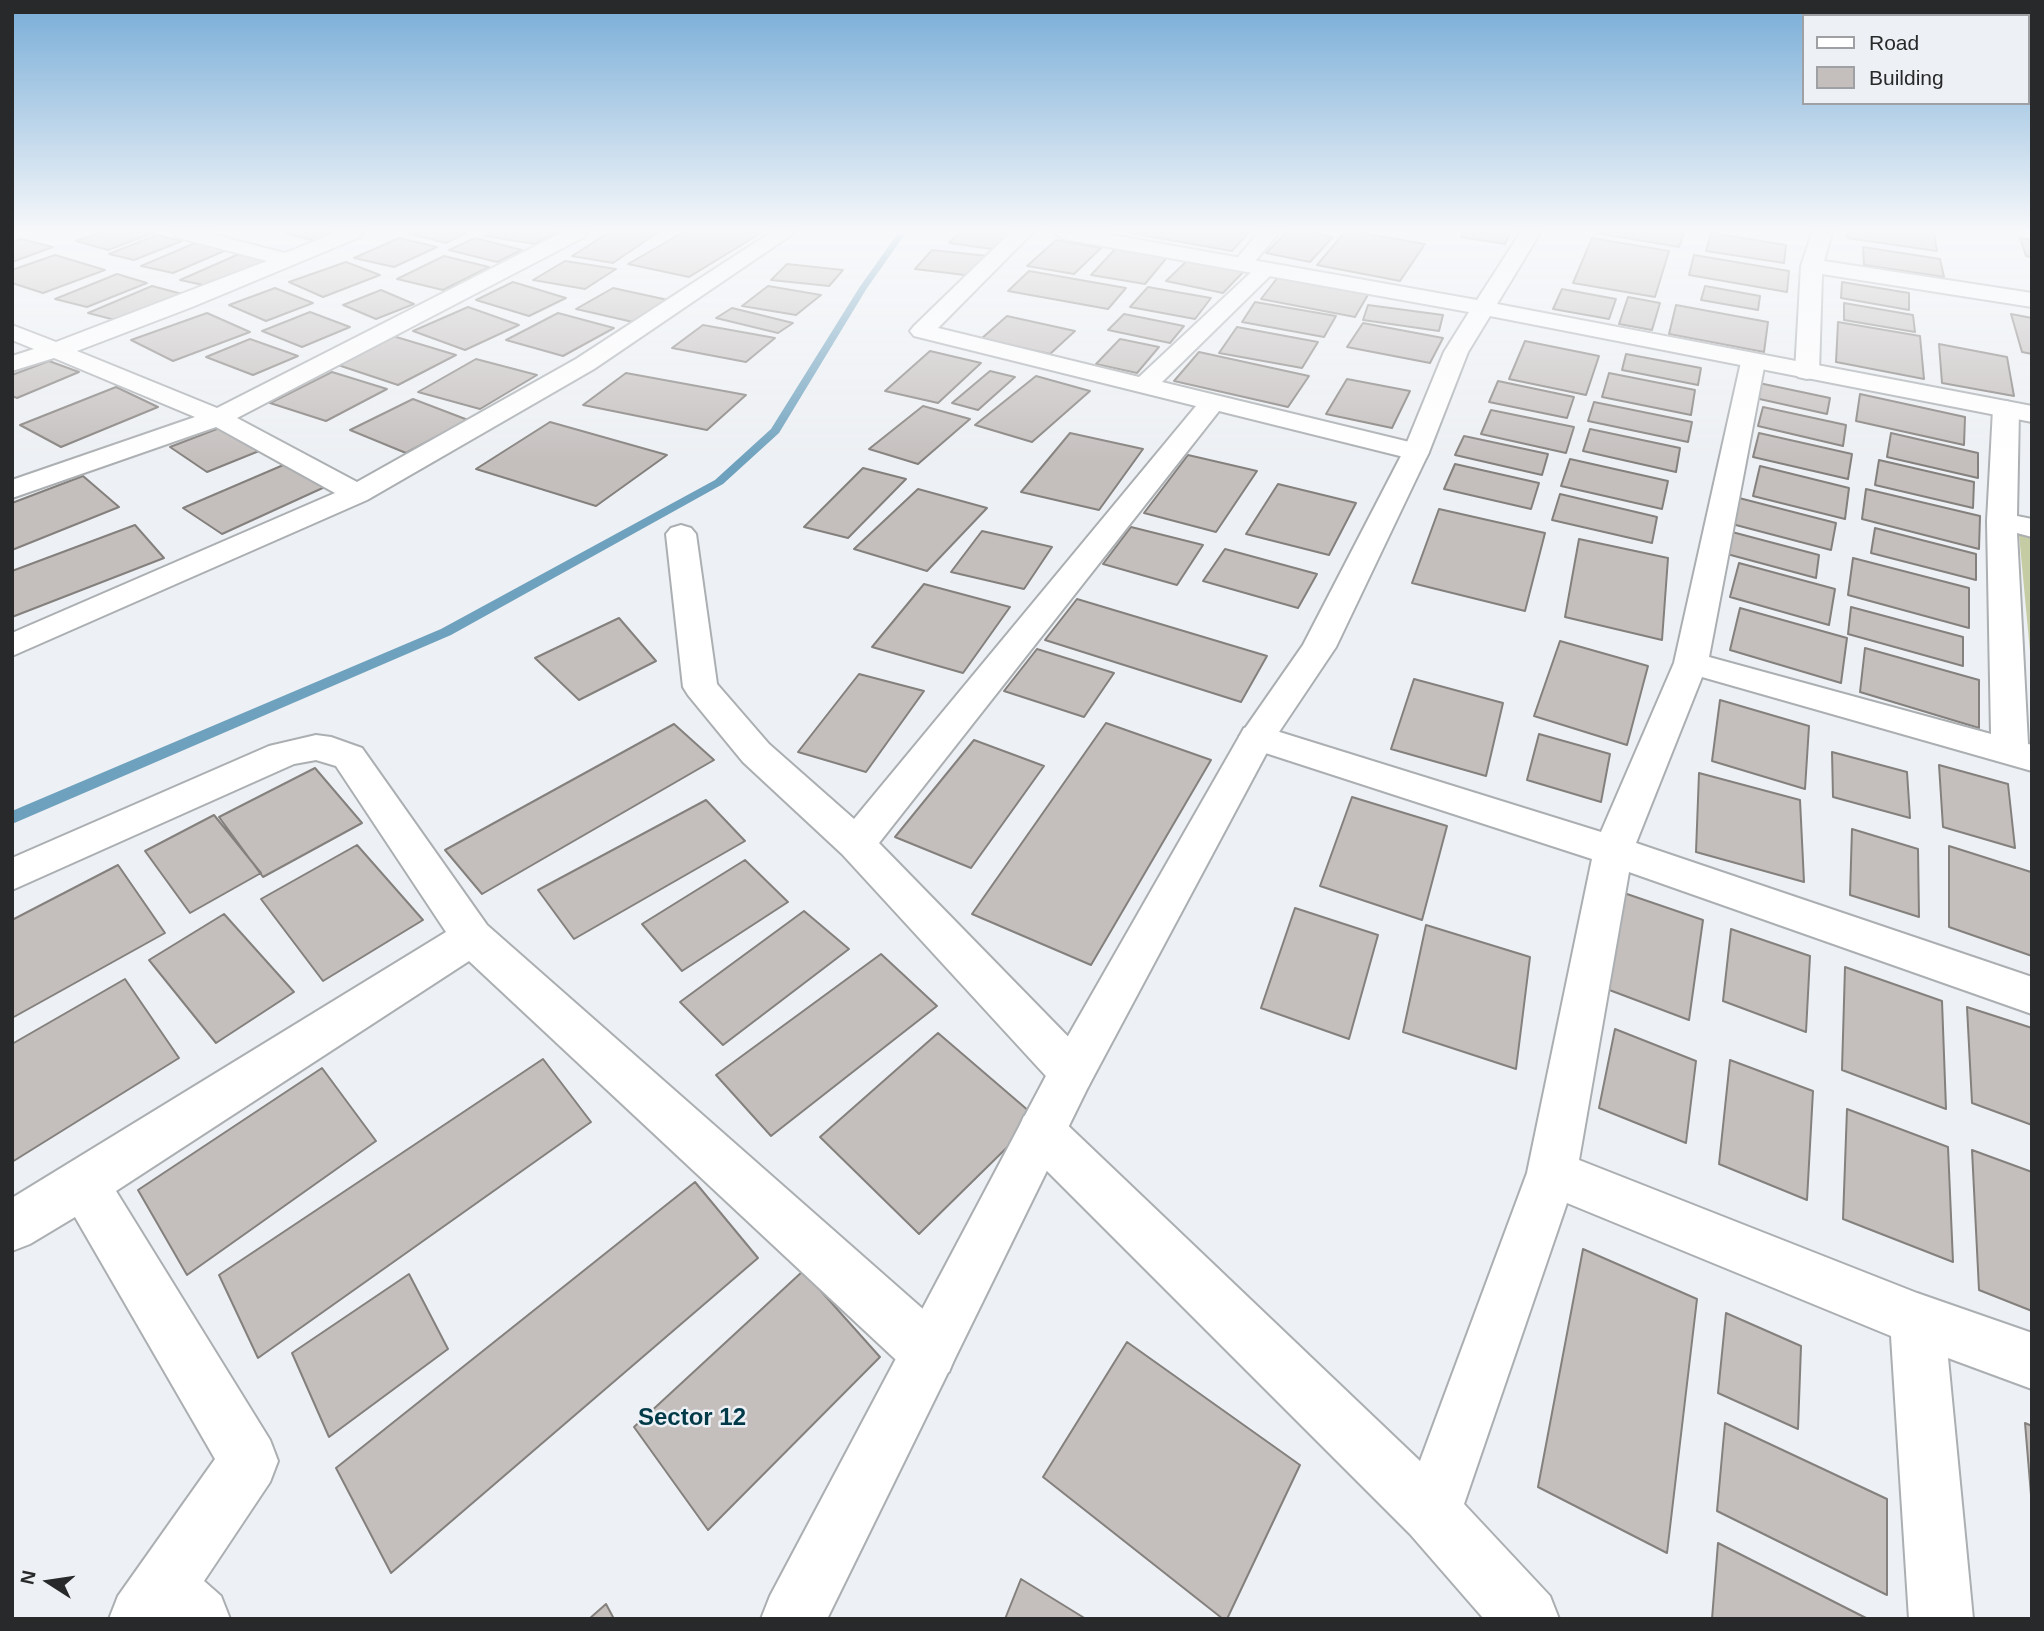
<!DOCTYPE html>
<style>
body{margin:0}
#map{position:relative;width:2044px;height:1631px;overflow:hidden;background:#edf0f4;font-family:Helvetica,sans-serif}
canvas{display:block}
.frame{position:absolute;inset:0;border:14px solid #28292a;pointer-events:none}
.legend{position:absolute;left:1802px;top:14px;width:228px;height:91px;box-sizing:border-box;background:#edf0f4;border:2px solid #9ea0a3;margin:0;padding:9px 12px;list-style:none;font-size:21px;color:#28292a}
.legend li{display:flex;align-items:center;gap:14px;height:35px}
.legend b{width:35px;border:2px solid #9ea0a3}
.north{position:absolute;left:14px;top:1547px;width:70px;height:70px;-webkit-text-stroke:5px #edf0f4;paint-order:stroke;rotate:282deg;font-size:19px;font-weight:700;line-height:28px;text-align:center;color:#28292a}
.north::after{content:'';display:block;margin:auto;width:24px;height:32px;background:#28292a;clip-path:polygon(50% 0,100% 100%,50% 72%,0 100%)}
</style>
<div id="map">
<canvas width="2044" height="1631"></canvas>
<div class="frame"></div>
<ul class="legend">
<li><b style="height:9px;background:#fff"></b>Road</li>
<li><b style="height:19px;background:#c4bfbd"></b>Building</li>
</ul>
<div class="north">N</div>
</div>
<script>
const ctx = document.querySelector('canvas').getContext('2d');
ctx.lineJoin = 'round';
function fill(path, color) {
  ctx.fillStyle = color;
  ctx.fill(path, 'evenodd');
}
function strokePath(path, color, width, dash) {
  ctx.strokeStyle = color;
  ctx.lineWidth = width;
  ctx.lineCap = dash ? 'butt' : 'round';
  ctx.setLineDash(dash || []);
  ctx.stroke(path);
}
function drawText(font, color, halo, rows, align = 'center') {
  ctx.font = font + ' Helvetica,sans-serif';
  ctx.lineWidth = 5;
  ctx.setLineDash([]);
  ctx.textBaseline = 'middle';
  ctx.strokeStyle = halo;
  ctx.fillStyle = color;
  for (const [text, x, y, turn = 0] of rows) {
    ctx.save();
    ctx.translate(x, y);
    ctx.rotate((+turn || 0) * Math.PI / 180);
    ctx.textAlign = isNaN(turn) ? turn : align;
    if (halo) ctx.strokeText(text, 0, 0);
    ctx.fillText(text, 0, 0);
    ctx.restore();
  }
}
fill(new Path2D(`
 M2019,534L2032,537V673Z`), '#c5cca3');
fill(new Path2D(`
 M898,233H906L867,288L779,433L723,484L451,635L12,824V811L441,629L715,480L771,429L859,288Z`), '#6ea1bd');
const building = new Path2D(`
 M99,233H153L108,250L76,241Z
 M285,233H335L315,241Z
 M407,233H466L446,243Z
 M490,233H555L535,244L485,236Z
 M608,233H657L613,263L572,256Z
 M682,233H761L689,277L628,264Z
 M959,233H1015L999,250L949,243Z
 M1130,233H1248L1232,251Z
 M1286,233H1314L1333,237L1310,262L1266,253Z
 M1344,233H1362L1425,244L1400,281L1317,265Z
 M1463,233H1510L1505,244L1461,237Z
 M1596,233H1684L1679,247Z
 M1711,233L1786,245L1784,263L1706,251Z
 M1847,233H1934L1937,251L1847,238Z
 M157,235L182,241L134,260L109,254Z
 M399,238L437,247L394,267L354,258Z
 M475,238L522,250L497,262L449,250Z
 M1592,238L1669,251L1655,297L1573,283Z
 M2020,238L2032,240V257L2026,256Z
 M21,239L53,247L12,262V242Z
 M1056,240L1101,248L1074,274L1027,266Z
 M200,241L231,248L173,273L141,266Z
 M1118,246L1169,255L1145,284L1091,275Z
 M1863,247L1940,259L1944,277L1864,265Z
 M932,250L988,256L973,276L915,269Z
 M239,254L275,261L217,288L180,280Z
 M55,255L105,270L43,293L12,283V270Z
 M1694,255L1789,271L1787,292L1689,275Z
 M444,256L489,267L443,290L397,279Z
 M1191,257L1247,268L1223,293L1166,281Z
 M565,261L616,269L585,289L533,280Z
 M346,262L380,275L323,297L289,282Z
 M787,264L843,270L829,286L771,280Z
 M1029,271L1126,288L1108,309L1008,291Z
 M117,274L147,283L87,307L55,299Z
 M1278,277L1369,293L1355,317L1261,299Z
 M513,282L566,298L529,316L476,300Z
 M1842,282L1909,293V310L1841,298Z
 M152,286L186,295L123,322L88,313Z
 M768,286L821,295L796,315L742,306Z
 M1705,286L1760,296L1758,310L1701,300Z
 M1148,287L1211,298L1195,319L1130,307Z
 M275,288L313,303L266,321L229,305Z
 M613,288L668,300L633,322L576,309Z
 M1562,289L1616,299L1609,319L1553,309Z
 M381,290L414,304L376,319L343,305Z
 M1628,297L1660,303L1652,330L1619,324Z
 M1255,302L1336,316L1324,337L1242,322Z
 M1844,303L1913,315L1915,332L1844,320Z
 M1368,305L1443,315L1439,331L1363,320Z
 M1676,305L1768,322L1764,352L1669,334Z
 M468,307L519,325L465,350L413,331Z
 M732,308L793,323L778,333L716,318Z
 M310,312L350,327L302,347L262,331Z
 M207,313L250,332L173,361L131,340Z
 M558,313L614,328L563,356L506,340Z
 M1124,314L1184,326L1170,343L1108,330Z
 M2011,314L2032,318V354L2022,352Z
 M1007,316L1075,331L1050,354L981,339Z
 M1838,322L1920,336L1924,379L1836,362Z
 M1363,323L1443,338L1430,363L1347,347Z
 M703,325L775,338L746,362L672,348Z
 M1237,327L1318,342L1302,368L1219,353Z
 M393,336L456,355L398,385L335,364Z
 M250,339L298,356L253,375L206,357Z
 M1120,339L1159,347L1137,373L1096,364Z
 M1525,341L1599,356L1586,395L1509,379Z
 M1939,344L2007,357L2014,396L1942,383Z
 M930,351L981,363L938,403L885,391Z
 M1199,352L1309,376L1288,407L1174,381Z
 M1626,354L1701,368L1698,385L1622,370Z
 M476,359L537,375L480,409L418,392Z
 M49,361L79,372L17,398L12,396V375Z
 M990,371L1015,377L978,410L952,403Z
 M332,372L387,389L326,421L270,403Z
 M626,373L746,395L707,430L583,405Z
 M1609,373L1695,390L1691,415L1602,397Z
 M1036,376L1090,391L1032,442L975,425Z
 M1347,379L1410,391L1392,428L1326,414Z
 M1498,381L1574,397L1567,418L1489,402Z
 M1759,383L1830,398L1827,414L1755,398Z
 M116,387L158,407L61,447L20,425Z
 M1860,394L1965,417L1964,445L1856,421Z
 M413,399L468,420L406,453L350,430Z
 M1594,402L1692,422L1688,442L1588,421Z
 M923,406L970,419L918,464L869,449Z
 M1763,407L1846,425L1843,446L1758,426Z
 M1491,410L1574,427L1566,453L1481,434Z
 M550,422L667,455L596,506L476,469Z
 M222,427L259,451L207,472L170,447Z
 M1590,429L1680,448L1676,472L1583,451Z
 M1070,433L1143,449L1099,510L1021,492Z
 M1759,433L1852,454L1848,479L1753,457Z
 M1891,433L1978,453V478L1887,457Z
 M1464,436L1548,454L1542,475L1455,455Z
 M1188,455L1257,471L1216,532L1144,513Z
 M1570,459L1668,481L1662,509L1561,486Z
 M1879,460L1974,482L1973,508L1875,485Z
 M288,463L327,486L222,534L183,508Z
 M1455,464L1539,483L1531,509L1444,489Z
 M1760,466L1849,488L1845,519L1753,496Z
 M863,468L906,479L848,538L804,527Z
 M83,476L119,507L12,550V503Z
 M1278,484L1356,503L1329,555L1246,534Z
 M918,489L987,508L927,571L854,549Z
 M1866,489L1980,516L1979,549L1862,519Z
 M1560,494L1657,517L1652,543L1552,520Z
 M1739,498L1836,523L1831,550L1732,524Z
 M1439,509L1545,533L1525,611L1412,583Z
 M135,525L164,558L12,617V571Z
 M1131,527L1203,545L1177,585L1103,564Z
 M1875,528L1976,554V580L1871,553Z
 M982,531L1052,547L1024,589L951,572Z
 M1732,532L1819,555L1816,578L1727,554Z
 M1579,539L1668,558L1662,640L1565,617Z
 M1225,549L1317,574L1298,608L1203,581Z
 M1853,558L1969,588V628L1848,595Z
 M1739,563L1835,589L1829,625L1730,597Z
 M924,584L1010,607L963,673L872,647Z
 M1077,599L1267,656L1241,702L1045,640Z
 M1851,607L1963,637V666L1848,634Z
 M1740,608L1847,638L1841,683L1730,650Z
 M619,618L656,661L579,700L535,658Z
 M1560,641L1648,666L1627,745L1534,716Z
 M1865,648L1979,680V728L1860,692Z
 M1037,649L1114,673L1084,717L1004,691Z
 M859,674L924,691L866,772L798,752Z
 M1414,679L1503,703L1486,776L1391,749Z
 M1720,700L1809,726L1805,789L1712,761Z
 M1106,723L1211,760L1091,965L972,914Z
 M674,724L714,760L482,894L445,850Z
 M1539,734L1610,754L1601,802L1527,780Z
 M974,740L1044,766L971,868L895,837Z
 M1832,752L1907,772L1910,818L1833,797Z
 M1939,765L2008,784L2015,848L1943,827Z
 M315,768L362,823L263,877L219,817Z
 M1699,773L1800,800L1804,882L1696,852Z
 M1352,797L1447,826L1422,920L1320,886Z
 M706,800L745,841L574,939L538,890Z
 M214,815L261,873L190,913L145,851Z
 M1852,829L1918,849L1919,917L1850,895Z
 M357,845L423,920L323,981L261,899Z
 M1949,846L2031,872L2032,956L1949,927Z
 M745,860L788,902L682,971L642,924Z
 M118,865L165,933L12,1018V920Z
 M1624,893L1703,920L1689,1020L1604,988Z
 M1295,908L1378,935L1349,1039L1261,1008Z
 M804,911L849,949L723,1045L680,1002Z
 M224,914L294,992L216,1043L149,960Z
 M1426,925L1530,957L1516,1069L1403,1032Z
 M1731,929L1810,956L1806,1032L1723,1001Z
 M881,954L937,1006L771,1136L716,1075Z
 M1845,967L1942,1001L1946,1109L1842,1070Z
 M125,979L179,1058L12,1162V1044Z
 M1967,1007L2032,1028V1125L1972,1103Z
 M1615,1029L1696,1061L1686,1143L1599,1108Z
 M938,1033L1037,1118L919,1234L820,1137Z
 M543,1059L591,1122L258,1358L219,1275Z
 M1730,1060L1813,1091L1807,1200L1719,1164Z
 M322,1068L376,1141L187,1275L138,1190Z
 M1847,1109L1948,1147L1953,1262L1843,1219Z
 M1972,1150L2032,1172V1311L1979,1290Z
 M695,1182L758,1258L391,1573L336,1468Z
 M1583,1249L1697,1299L1667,1553L1538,1487Z
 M803,1271L880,1357L708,1530L634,1427Z
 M409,1274L448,1349L329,1437L292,1353Z
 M1726,1313L1801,1346L1798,1429L1718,1393Z
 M1127,1342L1300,1465L1227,1619H1223L1043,1477Z
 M1725,1423L1887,1499V1595L1717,1511Z
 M2025,1423L2032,1426V1507Z
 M1718,1543L1868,1619H1712Z
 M1021,1579L1086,1619H1005Z
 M606,1604L614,1619H589Z`);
fill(building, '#c4bfbd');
strokePath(building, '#84807d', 2);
const minor = new Path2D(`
 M173,233H207L285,253L335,233H363L360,237L192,307L77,351L217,408L561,233H587L584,237L237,418L357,482L576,359L770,233H794L594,369L367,500L12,656V633L335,493L216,427L12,498V480L195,417L54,358L12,371V356L34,349L12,340V325L56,342L267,261L176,237Z
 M1010,233H1032L938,328L1139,377L1260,264H1274L1278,268L1274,272L1162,382L1426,446L1429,452L1426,458L1416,460L1219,411L879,843L1088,1057L1095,1072L1088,1087L1072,1093L1056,1087L842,854L743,762L688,695L683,687L666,534L671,528L681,525L691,528L696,534L717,684L769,744L854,819L1196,406L914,336L910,331L914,326Z
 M1258,233H1279L1250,267H1236L1233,263Z
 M1812,233H1832L1824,261L2032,293V307L1822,274L1819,372L1816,377L1807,379L1798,377L1795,372L1801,266Z
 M1753,355L1762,357L1765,362L1709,657L1991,734L1987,521L1993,409L1997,404L2006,401L2015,404L2019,409L2017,516L2032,519V537L2017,533L2028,744L2032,745V771L1702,677L1636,843L2032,977V1014L1629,872L1579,1160L1917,1293L2032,1333V1389L1948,1358L1973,1619H1909L1891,1336L1567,1203L1464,1504L1550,1596L1559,1619H1484L1410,1534L1024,1148L1017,1132L1024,1116L1041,1110L1058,1116L1420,1461L1527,1173L1592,859L1244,746L1239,737L1244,728L1257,725L1601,832L1674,663L1741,362L1744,357Z
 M316,735L331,737L362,748L487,925L949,1332L957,1352L949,1372L929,1380L909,1372L469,961L116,1191L270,1440L278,1461L270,1482L204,1581L221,1596L230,1619H109L118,1596L215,1459L75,1217L30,1244L12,1251V1198L446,932L336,766L316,760L294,764L12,890V858L269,746Z`);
const tertiary = new Path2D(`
 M1054,233H1101L1477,300L1520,233H1540L1497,304L2032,406V422L1490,316L1468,352L1429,452L1336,647L1273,741L1088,1087L827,1619H761L770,1596L1056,1057L1239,737L1303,645L1403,452L1444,352L1469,312L1064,239Z`);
strokePath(minor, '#abafb2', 4);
strokePath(tertiary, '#abafb2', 4);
fill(minor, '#fff');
fill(tertiary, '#fff');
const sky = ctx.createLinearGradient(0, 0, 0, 462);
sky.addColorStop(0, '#77acd7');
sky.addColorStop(0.5, '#f7f8fa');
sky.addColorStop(1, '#f7f8fa00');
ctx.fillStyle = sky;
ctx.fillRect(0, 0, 2044, 462);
drawText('bold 24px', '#003a49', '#edf0f4', [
 ["Sector 12",692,1418]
]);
</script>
